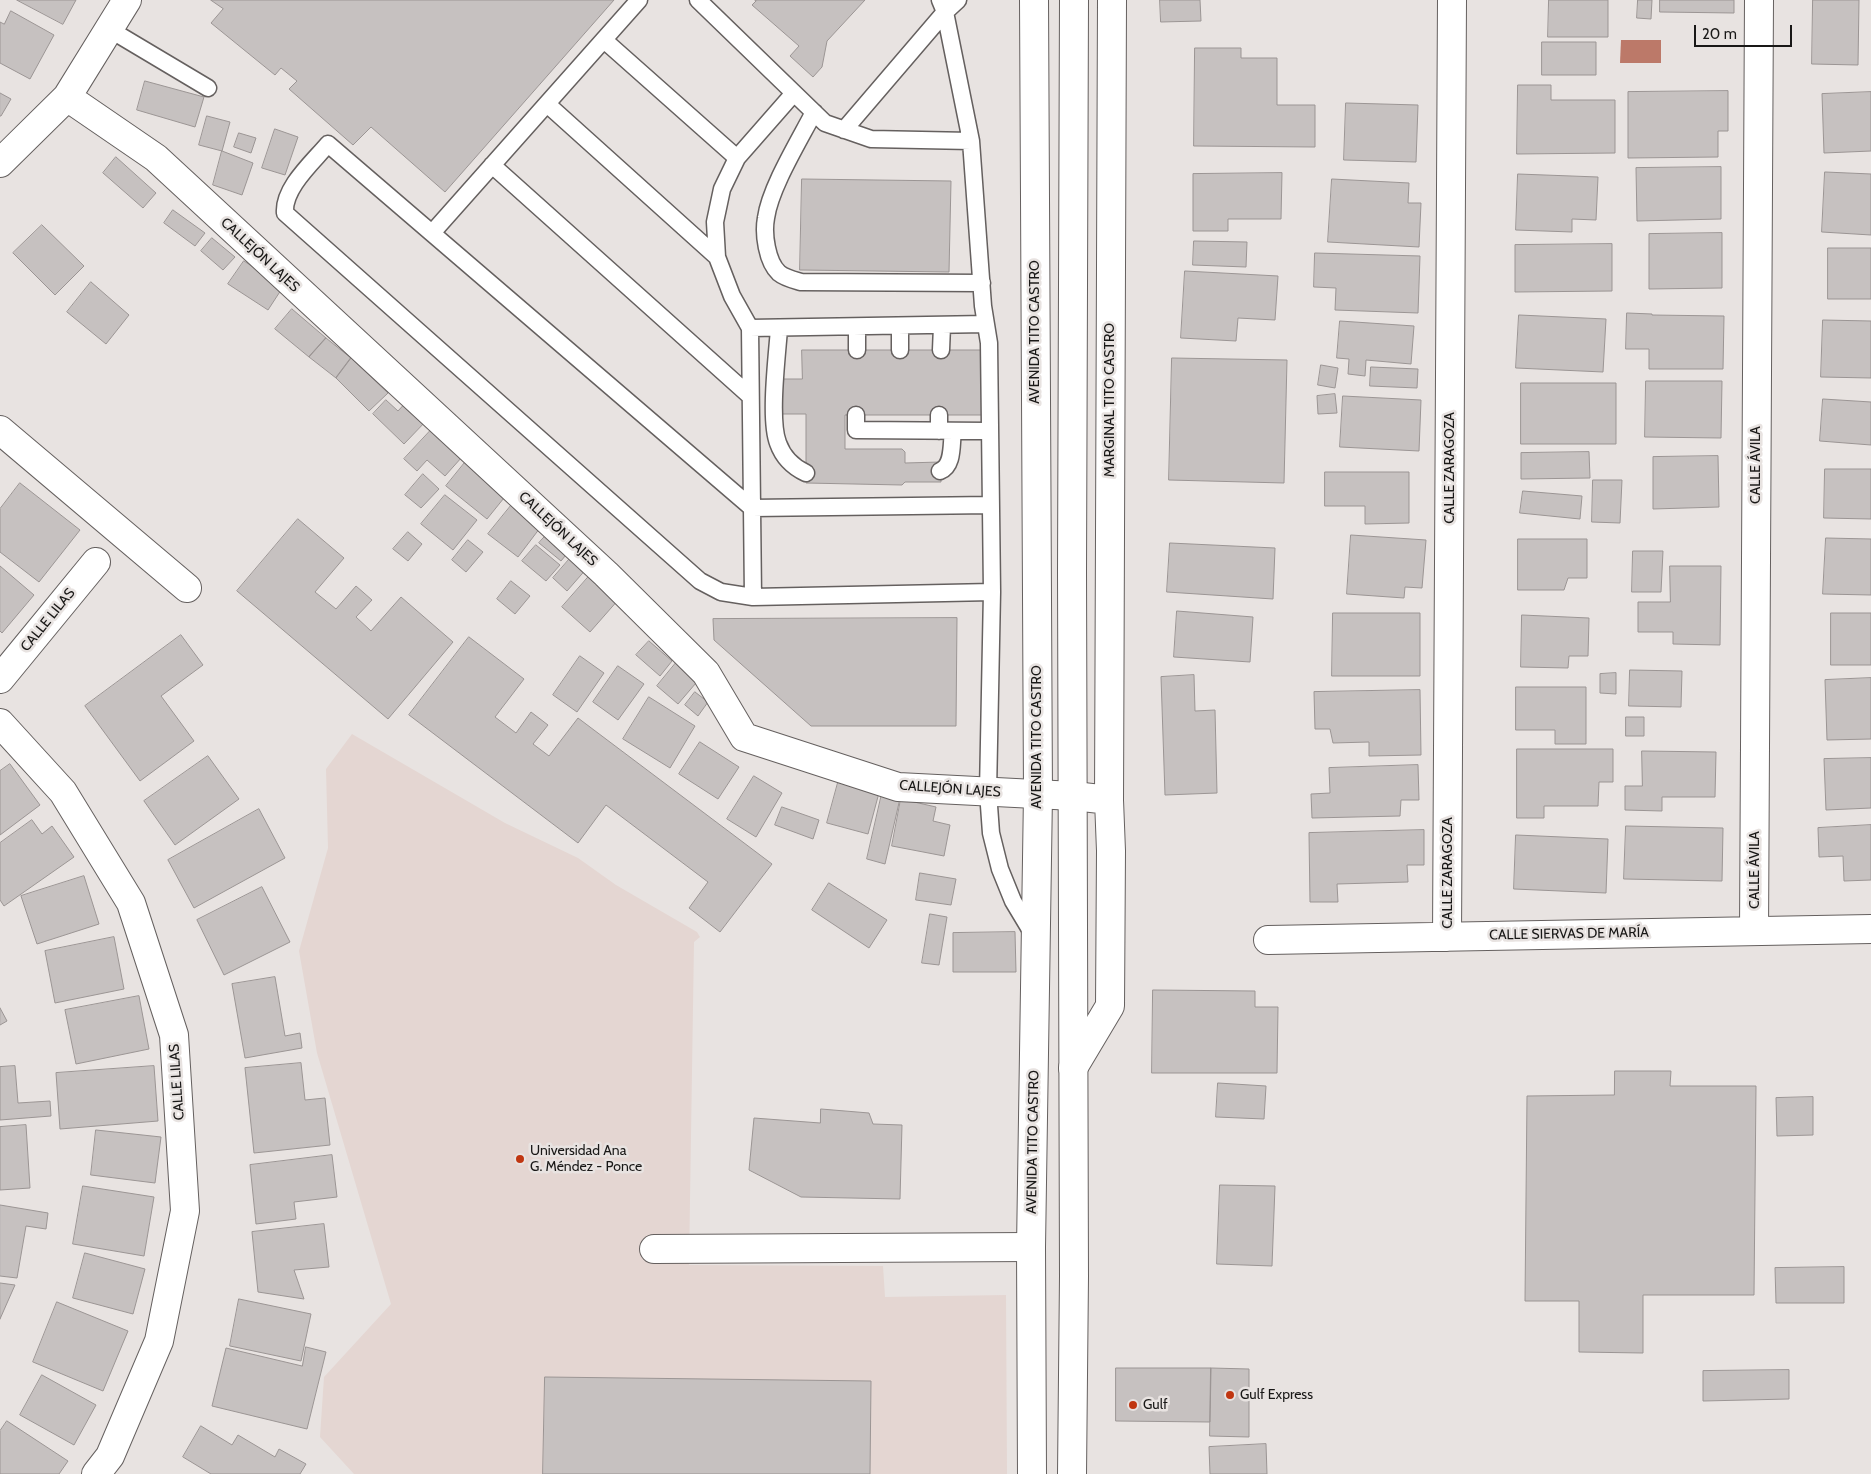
<!DOCTYPE html>
<meta charset="utf-8">
<style>
body{margin:0}
#map{position:relative;width:1871px;height:1474px;overflow:hidden;background:#e8e3e1;font-family:Cabin,sans-serif}
canvas{display:block}
.scale{position:absolute;left:1694px;top:25px;width:98px;height:22px;box-sizing:border-box;border:2px solid #191817;border-top:0;padding-left:6px;font-size:15px;line-height:18px;white-space:nowrap;color:#191817;-webkit-text-stroke:4px #e8e3e1;paint-order:stroke}
</style>
<div id="map">
<canvas width="1871" height="1474"></canvas>
<div class="scale">20 m</div>
</div>
<script>
const ctx = document.querySelector('canvas').getContext('2d');
ctx.lineJoin = 'round';
function fill(path, color) {
  ctx.fillStyle = color;
  ctx.fill(path, 'evenodd');
}
function strokePath(path, color, width, dash) {
  ctx.strokeStyle = color;
  ctx.lineWidth = width;
  ctx.lineCap = dash ? 'butt' : 'round';
  ctx.setLineDash(dash || []);
  ctx.stroke(path);
}
function drawText(font, color, halo, rows, align = 'center') {
  ctx.font = font + ' Cabin,sans-serif';
  ctx.lineWidth = 5;
  ctx.setLineDash([]);
  ctx.textBaseline = 'middle';
  ctx.strokeStyle = halo;
  ctx.fillStyle = color;
  for (const [text, x, y, turn = 0] of rows) {
    ctx.save();
    ctx.translate(x, y);
    ctx.rotate((+turn || 0) * Math.PI / 180);
    ctx.textAlign = isNaN(turn) ? turn : align;
    if (halo) ctx.strokeText(text, 0, 0);
    ctx.fillText(text, 0, 0);
    ctx.restore();
  }
}
fill(new Path2D(`
 M352,734L505,823L578,858L616,885L697,932L700,937L694,942L689,1265L883,1266L885,1297L1006,1295L1007,1474H354L320,1437L324,1377L391,1304L317,1053L299,951L328,848L326,769Z`), '#e4d6d2');
fill(new Path2D(`
 M1621,40H1661V63H1620Z`), '#bc7969');
const building = new Path2D(`
 M17,0H76L63,24Z
 M211,0H614L445,192L371,127L353,145L289,89L297,81L281,68L275,75L211,23L223,9Z
 M755,0H865L827,41L822,67L813,77L790,56L799,46L752,5L756,1Z
 M1160,0H1200L1201,21L1161,22Z
 M1549,0H1608V37H1548Z
 M1638,0H1652L1651,19L1637,18Z
 M1660,0H1734V13L1660,12Z
 M1813,0H1859L1858,65L1812,64Z
 M11,11L54,35L30,79L0,63V22L4,24Z
 M1542,42H1596V75H1542Z
 M1195,48H1241V58H1277V105H1315V147L1194,146Z
 M145,81L204,97L195,127L137,110Z
 M1518,85H1551V100H1615V153L1517,154Z
 M1728,91V131H1718V157L1628,158V92Z
 M1871,92V151L1824,153L1822,94Z
 M0,93L11,99L1,116H0Z
 M1346,103L1418,105L1416,162L1344,160Z
 M207,116L230,122L222,151L199,145Z
 M275,129L298,137L285,175L262,168Z
 M239,133L256,138L251,153L234,147Z
 M222,151L253,163L242,195L213,185Z
 M116,157L156,193L143,208L103,173Z
 M1721,167V219L1637,221L1636,168Z
 M1825,172L1871,174V235L1822,232Z
 M1282,173L1281,219H1228V231H1193V174Z
 M1518,174L1598,177L1596,220L1572,219V232L1516,230Z
 M802,179L951,181L949,272L800,270Z
 M1332,179L1409,183L1408,203H1421L1419,247L1328,242Z
 M173,210L205,233L195,246L164,223Z
 M42,225L84,266L55,295L13,253Z
 M1722,233V288L1649,289V234Z
 M212,238L235,257L223,270L201,251Z
 M1194,241L1247,242L1246,267L1193,265Z
 M1612,244V291L1515,292V245Z
 M1828,248H1871V299H1828Z
 M1315,253L1420,256L1418,313L1335,310L1336,288L1314,287Z
 M244,261L283,287L268,310L228,284Z
 M1185,271L1278,276L1275,320L1238,318L1236,341L1181,338Z
 M91,282L129,315L106,344L67,312Z
 M292,309L326,338L309,357L275,329Z
 M1627,313L1652,314V315L1724,316L1723,369H1649V349H1626Z
 M1519,315L1606,319L1603,372L1516,368Z
 M1823,320L1871,321V378L1821,377Z
 M1340,321L1414,326L1411,364L1366,360L1365,376L1348,374L1349,359L1337,358Z
 M326,338L351,358L336,378L309,357Z
 M802,350H983L982,415H845V449H902L905,452V463L940,462L941,482H905L902,485L806,483V414H782V379H802Z
 M351,358L388,393L369,411L336,378Z
 M1172,358L1287,360L1284,483L1169,480Z
 M1321,365L1338,368L1335,388L1318,385Z
 M1371,367L1418,369L1417,388L1370,386Z
 M1646,381H1722L1721,438L1645,437Z
 M1521,383H1616V444H1521Z
 M1335,394L1337,413L1318,414L1317,396Z
 M1343,396L1421,400L1419,451L1340,447Z
 M1823,399L1871,402V445L1820,441Z
 M386,400L398,411L408,400L427,420L404,444L373,414Z
 M432,429L462,457L445,476L427,460L417,471L404,459Z
 M1589,452L1590,478L1521,479V453Z
 M1718,456L1719,507L1653,509V457Z
 M467,460L508,493L487,519L446,486Z
 M1825,469H1871V519L1824,518Z
 M1325,472H1409V523L1365,524V506H1325Z
 M423,474L439,489L421,508L405,495Z
 M1593,480H1622L1620,523L1592,522Z
 M20,483L80,530L39,582L0,552V509Z
 M1523,491L1582,496L1580,519L1520,513Z
 M445,495L477,520L453,550L421,524Z
 M514,502L543,524L518,557L488,534Z
 M298,519L344,558L315,592L336,609L356,586L372,600L356,617L371,631L401,597L453,642L388,719L237,591Z
 M408,532L422,544L408,561L393,549Z
 M549,532L570,550L561,561L539,543Z
 M1351,535L1426,540L1422,588L1405,587L1404,598L1347,594Z
 M1826,538L1871,539V595L1823,594Z
 M1518,539H1587V578H1568L1564,590H1518Z
 M468,540L483,552L466,572L452,560Z
 M1170,543L1275,548L1273,599L1167,592Z
 M536,545L560,565L546,581L522,561Z
 M1633,551H1663L1661,592H1632Z
 M573,555L588,567L567,591L553,578Z
 M0,566L34,595L2,633L0,631Z
 M1670,566H1721L1720,645L1673,644V632H1638V602H1670Z
 M591,574L619,599L590,632L562,607Z
 M511,581L530,596L515,614L497,599Z
 M1177,611L1253,617L1250,662L1174,657Z
 M1333,613H1420V676H1332Z
 M1831,613H1871V665H1831Z
 M1522,615L1589,618L1588,656H1569L1568,668L1521,667Z
 M957,618L956,726H811L714,640L713,619Z
 M181,635L203,665L161,696L194,741L140,781L85,706Z
 M469,637L524,679L495,717L516,733L531,712L548,725L533,744L549,756L578,718L772,864L720,932L689,908L708,882L606,805L578,843L409,715Z
 M649,641L672,661L660,676L636,655Z
 M580,656L604,673L577,712L553,695Z
 M680,658L702,676L678,704L657,686Z
 M618,666L644,684L618,720L593,702Z
 M1630,670L1682,671L1681,707L1629,706Z
 M1616,673V694L1600,693V674Z
 M1194,675L1195,711L1215,710L1217,793L1165,795L1161,677Z
 M1871,678V739L1827,740L1825,680Z
 M1516,687H1586V744H1555V730H1516Z
 M1420,690L1421,755L1369,756V742L1333,743L1330,729H1315L1314,692Z
 M695,692L708,702L698,716L685,705Z
 M649,697L695,726L670,768L623,739Z
 M1626,717H1644V736H1626Z
 M700,742L739,767L718,799L679,774Z
 M1517,749H1613V782H1599L1598,806H1544V818H1517Z
 M1642,751L1716,752L1715,797H1662V811L1625,810V786H1642Z
 M208,756L239,799L175,845L144,801Z
 M1871,758V808L1826,810L1824,759Z
 M10,764L40,805L0,835V771Z
 M1418,765L1419,800H1401L1400,816L1312,818L1311,794L1330,793L1329,768Z
 M754,776L782,793L756,837L727,819Z
 M839,779L880,789L868,834L827,823Z
 M883,789L901,794L885,864L867,859Z
 M901,799L936,807L933,821L950,825L944,856L892,846Z
 M782,807L819,820L813,839L775,825Z
 M259,809L285,858L194,908L168,860Z
 M32,820L42,834L52,826L74,857L4,906L0,900V843Z
 M1871,825V880L1844,881L1843,856L1819,857L1818,828Z
 M1626,826L1723,828L1722,881L1624,879Z
 M1424,830V865H1407L1408,882L1337,884L1338,902H1310L1309,833Z
 M1516,835L1608,839L1606,893L1514,889Z
 M920,873L956,879L951,905L916,900Z
 M84,876L99,924L37,944L21,896Z
 M829,883L887,920L869,948L812,910Z
 M262,887L290,942L224,975L197,920Z
 M930,914L947,917L939,965L922,963Z
 M1015,932L1016,972H953V933Z
 M114,937L124,989L55,1003L45,951Z
 M275,977L285,1036L300,1033L302,1048L245,1058L232,984Z
 M1153,990L1255,991V1007H1278L1277,1073H1152Z
 M139,996L149,1049L76,1064L65,1010Z
 M0,1008L7,1021L0,1025Z
 M301,1063L305,1100L325,1098L330,1145L254,1153L245,1068Z
 M15,1066L18,1103L50,1101L51,1116L0,1120V1067Z
 M154,1066L158,1121L60,1129L56,1073Z
 M1615,1071H1671L1670,1086H1756L1754,1295H1643V1353L1579,1352V1301H1525L1527,1096L1614,1095Z
 M1218,1083L1266,1086L1264,1119L1216,1117Z
 M1813,1097V1135L1777,1136L1776,1098Z
 M821,1109L869,1113L873,1124L902,1125L900,1199L801,1197L749,1170L754,1118L820,1123Z
 M26,1125L30,1188L0,1190V1127Z
 M96,1130L161,1137L155,1183L91,1175Z
 M332,1155L337,1197L294,1202L296,1219L256,1224L250,1165Z
 M1220,1185L1275,1186L1272,1266L1217,1264Z
 M83,1186L154,1197L144,1256L73,1244Z
 M0,1205L48,1213L46,1229L26,1226L17,1278L0,1276Z
 M324,1224L329,1267L294,1270L304,1299L258,1292L252,1232Z
 M85,1253L145,1269L133,1314L73,1298Z
 M1844,1267V1303H1776L1775,1268Z
 M0,1283L15,1285L0,1319Z
 M239,1299L311,1314L301,1361L230,1346Z
 M57,1302L128,1331L103,1391L33,1362Z
 M306,1347L326,1352L307,1429L212,1406L226,1348L302,1366Z
 M1116,1368H1211L1210,1422L1116,1421Z
 M1211,1368L1249,1369V1437L1210,1436Z
 M1789,1370V1399L1703,1401V1371Z
 M42,1375L96,1405L74,1445L20,1415Z
 M545,1377L871,1381L870,1474H543Z
 M7,1421L68,1461L59,1474H0V1431Z
 M201,1426L232,1445L238,1435L275,1457L279,1449L306,1464L300,1474H211L183,1457Z
 M1266,1444L1267,1474H1210L1209,1447Z`);
fill(building, '#c6c1c0');
strokePath(building, '#9b9594', 1);
const service = new Path2D(`
 M698,0L825,123L871,139L971,141L945,12L940,0
 M109,29L208,88
 M604,40L737,158
 M547,104L717,257
 M814,112C799,141 770,188 766,218C763,234 767,262 779,273C785,278 794,280 801,282L982,283
 M844,130L945,12L958,0
 M971,141L983,306L989,343L992,592L988,792L991,833L1000,869L1013,901L1034,936
 M492,165L750,396
 M432,233L639,0
 M986,324L750,328L753,597L992,592
 M750,328L732,296L717,257L715,222L722,189L737,158L794,93
 M779,329C777,356 769,420 778,443C783,457 793,467 806,473
 M857,350V327
 M900,350V327
 M941,350L942,326
 M856,415V430L989,431
 M939,415V431
 M940,471C954,466 951,443 953,431
 M753,597L721,592L700,581L285,213C283,188 313,162 328,144L752,508L991,505`);
const minor = new Path2D(`
 M67,97L156,158L606,574L706,673L744,737L898,787L1074,796L1109,800
 M0,163L67,97L127,0
 M0,430L187,588
 M0,679L96,562
 M0,723L63,792L131,903L174,1035L185,1211L159,1341L110,1456L96,1474
 M1754,931L1759,0
 M1447,937L1452,0
 M1268,940L1871,929
 M1073,1068L1110,1006L1111,851L1109,800L1112,0
 M654,1249L1031,1247`);
const primary = new Path2D(`
 M1032,1474L1031,1247L1038,794L1034,0
 M1072,1474L1074,1276L1072,571L1074,0`);
strokePath(service, '#65605f', 19);
strokePath(minor, '#65605f', 30);
strokePath(primary, '#65605f', 30);
strokePath(service, '#fff', 16);
strokePath(minor, '#fff', 28);
strokePath(primary, '#fff', 28);
for (const [x, y, r, color] of [
 [520,1159,5,"#c03611"],
 [1230,1395,5,"#c03611"],
 [1133,1405,5,"#c03611"]
]) {
  const dot = new Path2D();
  dot.arc(x, y, r, 0, 2 * Math.PI);
  ctx.fillStyle = color;
  ctx.fill(dot);
  strokePath(dot, '#e8e3e1', 2);
}
drawText('14px', '#191817', '#e8e3e1', [
 ["CALLEJÓN LAJES",260,255,43],
 ["AVENIDA TITO CASTRO",1035,332,-90],
 ["MARGINAL TITO CASTRO",1110,400,-90],
 ["CALLE ÁVILA",1756,465,-90],
 ["CALLE ZARAGOZA",1450,468,-90],
 ["CALLEJÓN LAJES",558,529,43],
 ["CALLE LILAS",48,620,-51],
 ["AVENIDA TITO CASTRO",1037,737,-90],
 ["CALLEJÓN LAJES",950,789,4],
 ["CALLE ÁVILA",1755,870,-90],
 ["CALLE ZARAGOZA",1448,873,-90],
 ["CALLE SIERVAS DE MARÍA",1569,934,-1],
 ["CALLE LILAS",177,1082,-94],
 ["AVENIDA TITO CASTRO",1033,1142,-89]
]);
drawText('14px', '#191817', '#e8e3e1', [
 ["Universidad Ana",530,1151],
 ["G. Méndez - Ponce",530,1167],
 ["Gulf Express",1240,1395],
 ["Gulf",1143,1405]
], 'left');
</script>
